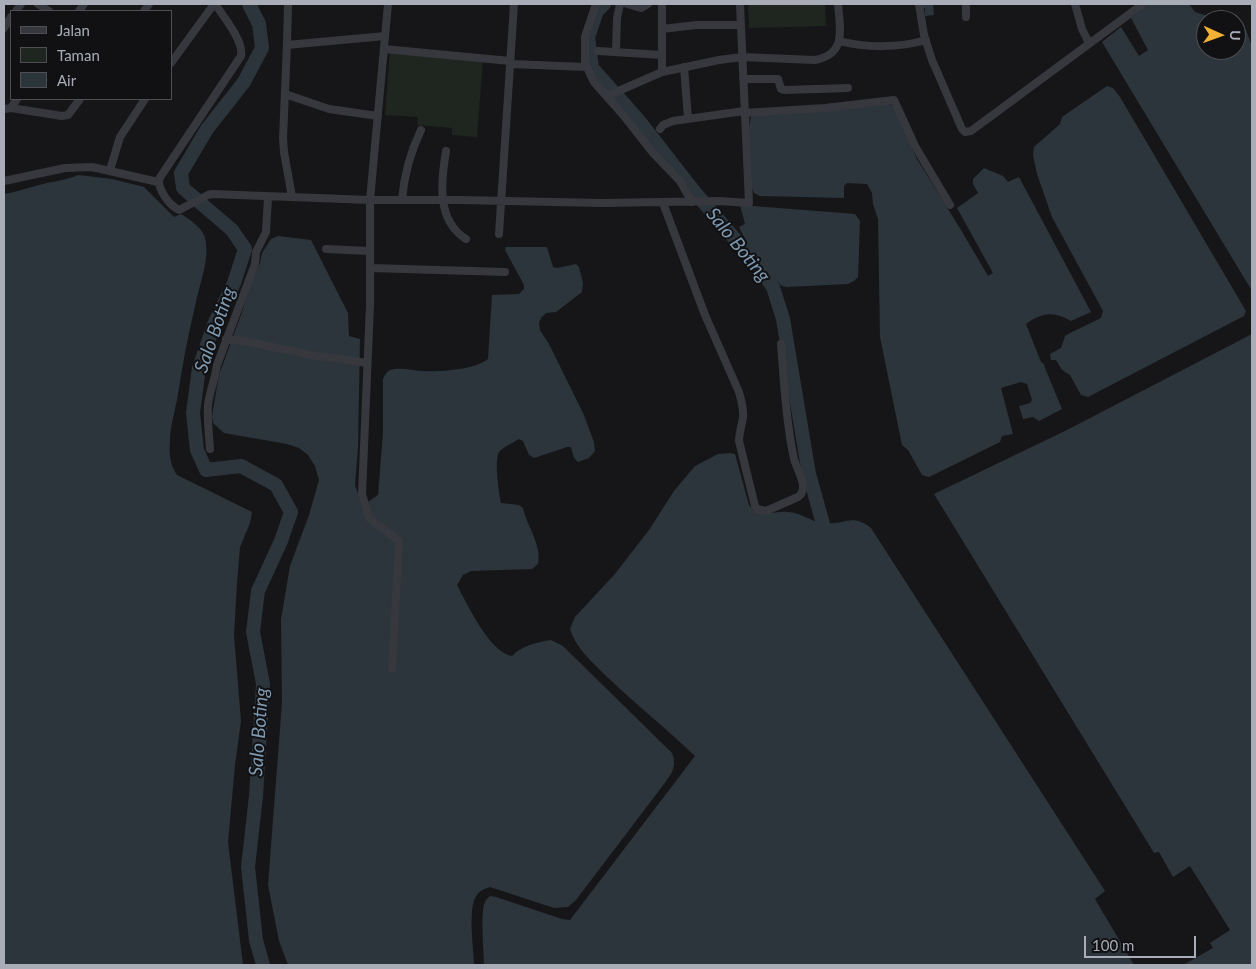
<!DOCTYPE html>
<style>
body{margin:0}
#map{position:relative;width:1256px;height:969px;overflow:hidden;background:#161618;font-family:Lato,sans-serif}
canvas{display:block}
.frame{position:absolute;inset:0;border:5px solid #a8adb8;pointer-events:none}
.legend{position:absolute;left:10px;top:10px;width:162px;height:90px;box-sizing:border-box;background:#111113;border:1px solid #4d4f55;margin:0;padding:6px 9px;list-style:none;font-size:15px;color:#a8adb8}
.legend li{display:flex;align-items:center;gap:10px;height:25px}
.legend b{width:25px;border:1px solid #4d4f55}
.north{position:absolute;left:1196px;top:10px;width:50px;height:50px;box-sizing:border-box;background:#111113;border:1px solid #4d4f55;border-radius:50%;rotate:92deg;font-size:14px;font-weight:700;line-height:20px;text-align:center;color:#a8adb8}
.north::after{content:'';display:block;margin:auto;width:18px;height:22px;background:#f2b134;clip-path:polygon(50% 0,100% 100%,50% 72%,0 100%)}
.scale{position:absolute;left:1084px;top:936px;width:112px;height:22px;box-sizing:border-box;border:2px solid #a8adb8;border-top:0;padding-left:6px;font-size:15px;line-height:18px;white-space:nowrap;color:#a8adb8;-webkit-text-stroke:4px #111113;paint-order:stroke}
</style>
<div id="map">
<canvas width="1256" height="969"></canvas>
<div class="frame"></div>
<ul class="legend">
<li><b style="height:6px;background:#37383d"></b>Jalan</li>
<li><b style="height:14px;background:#1e261f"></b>Taman</li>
<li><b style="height:14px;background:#2c353c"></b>Air</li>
</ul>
<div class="north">U</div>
<div class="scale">100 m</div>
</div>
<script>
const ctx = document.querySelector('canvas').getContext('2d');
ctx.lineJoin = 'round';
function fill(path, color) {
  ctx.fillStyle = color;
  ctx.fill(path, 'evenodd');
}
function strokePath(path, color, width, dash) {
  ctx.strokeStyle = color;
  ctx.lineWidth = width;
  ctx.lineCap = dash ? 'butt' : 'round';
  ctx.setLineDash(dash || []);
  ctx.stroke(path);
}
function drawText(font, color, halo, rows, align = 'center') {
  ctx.font = font + ' Lato,sans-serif';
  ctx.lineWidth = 4;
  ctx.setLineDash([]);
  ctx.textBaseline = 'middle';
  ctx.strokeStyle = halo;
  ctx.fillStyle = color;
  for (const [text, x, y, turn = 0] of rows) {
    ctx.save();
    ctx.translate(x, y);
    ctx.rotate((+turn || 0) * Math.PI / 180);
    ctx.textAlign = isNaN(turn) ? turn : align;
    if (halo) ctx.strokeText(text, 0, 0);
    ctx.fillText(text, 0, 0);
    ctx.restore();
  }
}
fill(new Path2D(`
 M748,4H825L826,26L749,28Z
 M390,51L483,59L477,137L452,135V128L417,125L418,117L385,115Z`), '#1e261f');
fill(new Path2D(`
 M921,4H933L934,15L925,16V8H921Z
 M1149,4H1189L1195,12L1214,18L1215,20H1206V50H1236V23L1243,22L1252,46V291L1102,42L1121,27L1139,56L1148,50L1131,18Z
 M1107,86L1113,88L1120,97L1246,311L1244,316L1088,397L1081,395L1070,375L1062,370L1056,360H1051L1050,354L1061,348L1065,336L1068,334L1101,318L1103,311L1052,217L1037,174L1033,155L1034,147L1060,124L1062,117Z
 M887,103L893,106L917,159L961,230L988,276L993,273L957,208L978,193L973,184V179L984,168L1003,176L1008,182L1019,177L1091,312L1071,321C1054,311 1042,312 1026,324L1041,362L1044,364L1045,368L1062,409L1039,421L1033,417L1023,419L1019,406L1030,403L1032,400L1027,384L1021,382L1001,388L1013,434L1002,436L1000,442L929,477L922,475L908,450L902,445L880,337L878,219L873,204L872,193L867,184L847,183L844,186V198L760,196L754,193L752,188L749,128L751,117L755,114Z
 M78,175L112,179L144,187L174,217L181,214C190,220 202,227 205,238C210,260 200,282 196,302C188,335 182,367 177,400C174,414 170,428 170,442C169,453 170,465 177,475L252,512L250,523L240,547L237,583L234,635L241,721L235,765L228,842L243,965H4V194C16,192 27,188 39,185C53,181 64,181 78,175Z
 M740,205L855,214L860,221L858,277L854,281L848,284L787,287L782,286C764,269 749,248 739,227L745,224Z
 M278,236L311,240L348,313L349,336L360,339L358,448L355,485L362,506L378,495L383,432V379C385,376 386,372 390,370C398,367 412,370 421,371C439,372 474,370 488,359L492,295L519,294L524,289V285L505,250L506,247H547L553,267L557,268L576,264L579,267L583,283L582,292L556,312L546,313L541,318L539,323L540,330L549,344L583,413L594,442L595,451L589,458L578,462L574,458L571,447H567L534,458L529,455L523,441L519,439C513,443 503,447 499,452C494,460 499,494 501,503L519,505L523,508C527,526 542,545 538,564L532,569L471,571L463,575L457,585C467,604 490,653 512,656C521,646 538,642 551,640L563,646L672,753C678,768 670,776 661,788L576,900L568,907L554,908L490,887C485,889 480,890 477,895C467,907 474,949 474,965H288L279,941L268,885L282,703L281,619L290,566L309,515L319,480L315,466L308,455L299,448L287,444L224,433L213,423L212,416L219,375L241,315L251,283L260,263L262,253L271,239Z
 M1252,334V965H1183L1213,948L1210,943L1230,930L1190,866L1173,877L1159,852L1154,853L934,494L1065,431Z
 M730,453L735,454L749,505C759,519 775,510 789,512C802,513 811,522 823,523C844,526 851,512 871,528L1105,891L1095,899L1134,965H484C484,952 480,912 485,902C486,899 488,898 490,896L496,897L562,919L570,920L695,756C666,728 634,703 605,675C592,662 575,647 570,629L575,617L614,575L649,530L674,491L695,466L718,454Z`), '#2c353c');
strokePath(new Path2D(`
 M249,4L259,24L262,48L244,82L207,129L181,173L183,188L232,230L245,249L234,283L215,322L199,368L193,413L197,450L206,470L241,466L276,485L291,512L281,541L258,591L253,632L263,684L256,796L248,867L256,940L263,965
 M604,4L597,11L588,37L592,68L640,122L693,190L758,266L773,287L783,319L809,474L823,524`), '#2c353c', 14);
strokePath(new Path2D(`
 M38,4L49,11
 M215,4C223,16 244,41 241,56L159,179C158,190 169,205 179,210L208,195L212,194L370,200H460L603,203L719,201L749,203L740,4
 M288,4L287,45L385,36
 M388,4L370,200V305L362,494L369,518L399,541L392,669
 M596,4L585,37V62L590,74L594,82L624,116L653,153L680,181L692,202
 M627,4L641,8L648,4
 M662,4V72
 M919,4L924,35L932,60L962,129L965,132L971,131L1143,4
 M966,4V17
 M1075,4L1082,29L1089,43
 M16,11L21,4
 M79,11L84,4
 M144,11L149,4
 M4,28L11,17
 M662,29L696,25H740
 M839,41C866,48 899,48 926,40
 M287,45L283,138L284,152L292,197
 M384,49L510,61
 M598,51L662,55
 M616,51L617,18L620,4
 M171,63L214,4
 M510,64L587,67
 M684,67L688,118
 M743,79H778L781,89L785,90L848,88
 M285,94L329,109L378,116
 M607,96L662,72L719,60L742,57L815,60C847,54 840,29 838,4
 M11,108L62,116L68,115L80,99
 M4,109L11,108L17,99
 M744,113L825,108L894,100L915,146L950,205
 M660,129L663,125L673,121L744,111
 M446,151C441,181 436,220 466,239
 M110,170L120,137L145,99
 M4,181L65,168L92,167L158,182
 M402,200C404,175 410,153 421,130
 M663,203L705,315L739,392C741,400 744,408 743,417C742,425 739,433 739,441L755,506L757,509L766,511L798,497C810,489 797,470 794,459C786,421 784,382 781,344
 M499,234L514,4
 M326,249L370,251
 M370,268L505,272
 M226,339L249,342L311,355L367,363
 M210,449C209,434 207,419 208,404C210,391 215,379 217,365L255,264L256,252L266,232L268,197`), '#37383d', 8);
drawText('italic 19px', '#7f9bb3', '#111113', [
 ["Salo Boting",738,245,51],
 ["Salo Boting",215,330,-71],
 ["Salo Boting",259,732,-86]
]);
</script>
